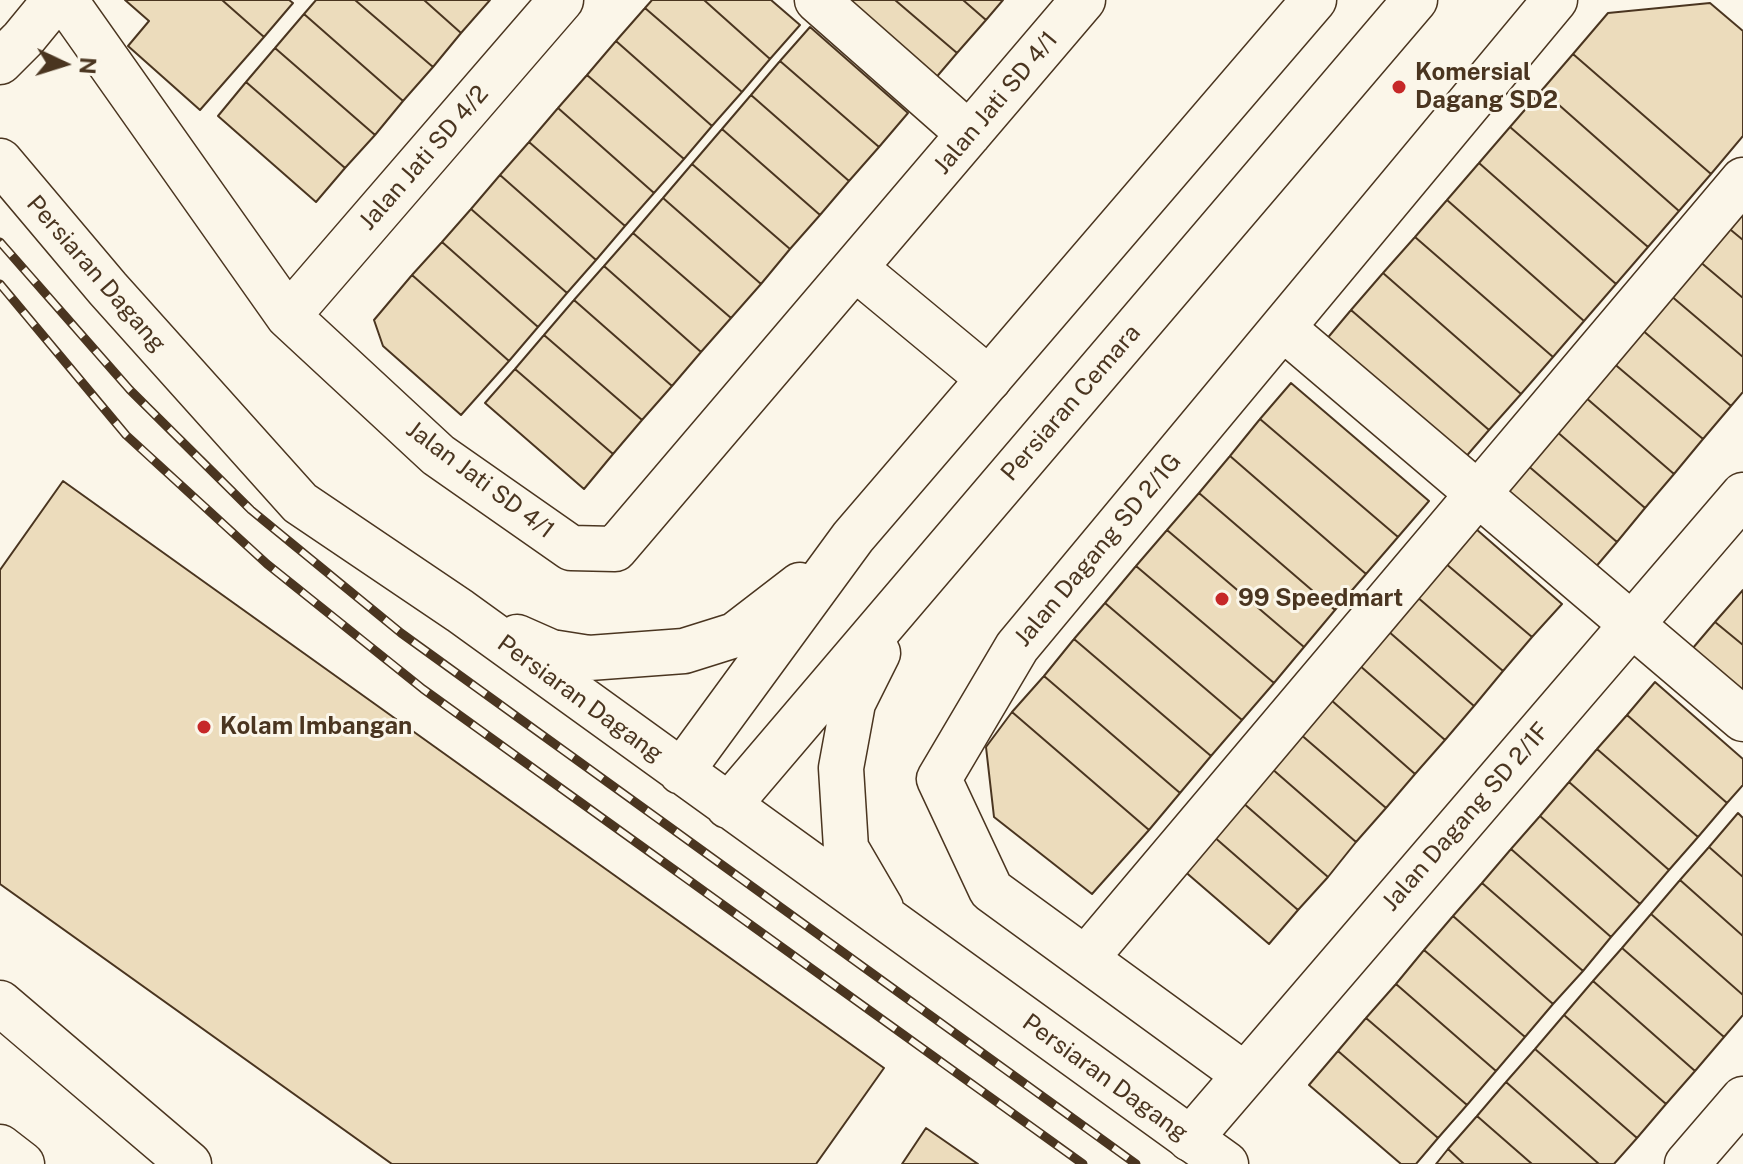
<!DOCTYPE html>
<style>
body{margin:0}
#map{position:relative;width:1743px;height:1164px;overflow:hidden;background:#fbf6e9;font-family:"Public Sans",sans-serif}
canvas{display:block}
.north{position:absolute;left:24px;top:24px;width:80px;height:80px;-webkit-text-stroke:6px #fbf6e9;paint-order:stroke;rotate:94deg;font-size:22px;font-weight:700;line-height:32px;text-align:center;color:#4a3520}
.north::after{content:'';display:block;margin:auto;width:28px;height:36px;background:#4a3520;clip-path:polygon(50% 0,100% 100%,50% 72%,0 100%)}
</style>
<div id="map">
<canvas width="1743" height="1164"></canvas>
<div class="north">N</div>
</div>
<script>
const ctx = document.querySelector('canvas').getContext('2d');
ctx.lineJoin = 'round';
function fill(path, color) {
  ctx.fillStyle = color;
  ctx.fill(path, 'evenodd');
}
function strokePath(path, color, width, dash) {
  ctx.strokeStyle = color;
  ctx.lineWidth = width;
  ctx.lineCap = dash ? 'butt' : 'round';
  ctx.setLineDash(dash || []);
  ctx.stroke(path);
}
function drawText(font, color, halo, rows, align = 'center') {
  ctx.font = font + ' "Public Sans",sans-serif';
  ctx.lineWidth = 6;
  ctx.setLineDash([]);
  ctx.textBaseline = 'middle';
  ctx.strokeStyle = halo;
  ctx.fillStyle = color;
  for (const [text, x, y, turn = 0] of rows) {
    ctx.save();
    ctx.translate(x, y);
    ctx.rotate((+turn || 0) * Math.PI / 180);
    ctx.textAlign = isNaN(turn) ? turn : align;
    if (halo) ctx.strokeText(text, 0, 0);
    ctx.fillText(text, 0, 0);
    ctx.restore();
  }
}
const building = new Path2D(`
 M125,0H222L264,37L200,110L128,46L149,21Z
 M222,0H289L293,3L264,37Z
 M316,0H355L433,67L403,101L304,14Z
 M355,0H424L461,33L433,67Z
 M424,0H490L461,33Z
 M652,0H704L770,59L742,92L645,8Z
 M704,0H771L800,25L770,59Z
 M842,0H895L957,53L928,87Z
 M895,0H963L986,20L957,53Z
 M963,0H1003L986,20Z
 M1710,3L1743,31V136L1711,174L1573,54L1608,13Z
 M645,8L742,92L712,126L616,41Z
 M304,14L403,101L375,135L275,48Z
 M810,27L908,113L879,147L780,61Z
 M616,41L712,126L684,159L587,75Z
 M275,48L375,135L345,168L246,82Z
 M1573,54L1711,174L1679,211L1542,90Z
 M780,61L879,147L849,181L751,95Z
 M587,75L684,159L654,193L558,108Z
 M246,82L345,168L316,202L218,116Z
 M1542,90L1679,211L1648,247L1510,127Z
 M751,95L849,181L820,215L722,129Z
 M558,108L654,193L625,226L529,142Z
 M1510,127L1648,247L1616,284L1479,163Z
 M722,129L820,215L790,249L692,164Z
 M529,142L625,226L596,260L500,175Z
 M1479,163L1616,284L1584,321L1447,200Z
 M692,164L790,249L761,284L663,198Z
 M500,175L596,260L567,293L471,209Z
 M1743,194V240L1720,221Z
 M663,198L761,284L731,318L633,233Z
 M1447,200L1584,321L1553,357L1415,237Z
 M471,209L567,293L538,327L442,242Z
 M1720,221L1743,240V298L1692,255Z
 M633,233L731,318L701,352L604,266Z
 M1415,237L1553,357L1521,394L1383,273Z
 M442,242L538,327L509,361L412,275Z
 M1692,255L1743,298V357L1663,289Z
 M604,266L701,352L672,386L574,300Z
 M1383,273L1521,394L1489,430L1351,310Z
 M412,275L509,361L461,415L383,346L374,320Z
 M1663,289L1743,357V392L1731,406L1634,323Z
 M574,300L672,386L642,420L544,335Z
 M1351,310L1489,430L1457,467L1320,347Z
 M1634,323L1731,406L1703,439L1605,356Z
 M544,335L642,420L613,454L515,369Z
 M1605,356L1703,439L1674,474L1577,390Z
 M515,369L613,454L584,489L485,403Z
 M1291,383L1429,501L1398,537L1260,419Z
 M1577,390L1674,474L1645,508L1548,424Z
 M1260,419L1398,537L1366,574L1230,456Z
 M1548,424L1645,508L1617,542L1519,458Z
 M1230,456L1366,574L1335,610L1199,493Z
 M1519,458L1617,542L1588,576L1491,493Z
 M63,481L884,1068L816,1164H392L0,884V570Z
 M1199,493L1335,610L1304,647L1167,530Z
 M1468,522L1562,604L1532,637L1438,557Z
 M1167,530L1304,647L1274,683L1136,566Z
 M1438,557L1532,637L1503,671L1409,590Z
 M1136,566L1274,683L1242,720L1105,603Z
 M1409,590L1503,671L1474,706L1380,624Z
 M1743,590V645L1715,622Z
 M1105,603L1242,720L1211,756L1074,639Z
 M1715,622L1743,645V704L1687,655Z
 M1380,624L1474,706L1445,740L1351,658Z
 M1074,639L1211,756L1180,793L1044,676Z
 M1351,658L1445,740L1415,774L1322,692Z
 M1044,676L1180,793L1149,830L1012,712Z
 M1655,682L1743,759V785L1727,803L1627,715Z
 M1322,692L1415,774L1386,808L1292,727Z
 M1012,712L1149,830L1092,894L994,817L986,747Z
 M1627,715L1727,803L1698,837L1597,749Z
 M1292,727L1386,808L1356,842L1263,761Z
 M1597,749L1698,837L1669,870L1569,782Z
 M1263,761L1356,842L1328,877L1234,795Z
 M1569,782L1669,870L1640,904L1540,816Z
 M1234,795L1328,877L1298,910L1205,829Z
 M1738,813L1743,818V877L1709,847Z
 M1540,816L1640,904L1611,937L1511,849Z
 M1205,829L1298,910L1269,944L1175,863Z
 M1709,847L1743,877V936L1680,880Z
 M1511,849L1611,937L1583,971L1482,883Z
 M1680,880L1743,936V995L1651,914Z
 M1482,883L1583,971L1553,1004L1453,916Z
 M1651,914L1743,995V1015L1724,1037L1622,948Z
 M1453,916L1553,1004L1525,1037L1424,950Z
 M1622,948L1724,1037L1695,1071L1593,981Z
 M1424,950L1525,1037L1496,1071L1396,984Z
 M1593,981L1695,1071L1666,1104L1564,1015Z
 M1396,984L1496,1071L1467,1105L1366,1018Z
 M1564,1015L1666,1104L1637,1138L1535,1049Z
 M1366,1018L1467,1105L1438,1138L1338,1051Z
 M1535,1049L1637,1138L1614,1164H1599L1506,1082Z
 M1338,1051L1438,1138L1416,1164H1401L1309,1085Z
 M1506,1082L1599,1164H1532L1477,1116Z
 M1477,1116L1532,1164H1464L1448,1149Z
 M926,1128L978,1164H902Z
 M1448,1149L1464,1164H1436Z`);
fill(building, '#ecdcbc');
strokePath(building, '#4a3520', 2);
const minor = new Path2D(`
 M65,0L288,316L438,455L571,548L615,549L1083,0
 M817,0L969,134
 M0,62L23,39L55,0
 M855,268L989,379
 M288,316L561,0
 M1283,328L1743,719
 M1086,958L1743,180
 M1245,1075L991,890L939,779L1017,647L1555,0
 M1190,1139L1743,495
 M1687,1164L1743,1099`);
const major = new Path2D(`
 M0,161L108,289L300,503L460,611L1226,1164
 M517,637L551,652L589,658L684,651L735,635L800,585
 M878,653L853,703L841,768L846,848L881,908
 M681,772L853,537L1314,0
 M728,806L1415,0`);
const highway = new Path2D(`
 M0,1003L189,1164
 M0,1147L22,1164`);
strokePath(minor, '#4a3520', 47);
strokePath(major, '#4a3520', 47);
strokePath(highway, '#4a3520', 47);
strokePath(minor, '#fbf6e9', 44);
strokePath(major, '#fbf6e9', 44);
strokePath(highway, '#fbf6e9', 44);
const rail = new Path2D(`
 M0,242L130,390L251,510L401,633L1136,1164
 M0,284L126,435L267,564L423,689L1083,1164`);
strokePath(rail, '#4a3520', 9);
strokePath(rail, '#fbf6e9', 6, [18]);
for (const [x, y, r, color] of [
 [1399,87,8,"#c62828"],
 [1222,599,8,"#c62828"],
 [204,727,8,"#c62828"]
]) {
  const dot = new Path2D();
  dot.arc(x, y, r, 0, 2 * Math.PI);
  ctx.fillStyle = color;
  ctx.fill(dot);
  strokePath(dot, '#fbf6e9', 3);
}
drawText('bold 24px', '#4a3520', '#fbf6e9', [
 ["Komersial",1415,73],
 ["Dagang SD2",1415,101],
 ["99 Speedmart",1238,599],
 ["Kolam Imbangan",220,727]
], 'left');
drawText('24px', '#4a3520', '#fbf6e9', [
 ["Jalan Jati SD 4/1",996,103,-50],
 ["Jalan Jati SD 4/2",424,158,-49],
 ["Persiaran Dagang",96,274,49],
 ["Persiaran Cemara",1071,403,-49],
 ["Jalan Jati SD 4/1",480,480,37],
 ["Jalan Dagang SD 2/1G",1098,550,-50],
 ["Persiaran Dagang",580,699,36],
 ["Jalan Dagang SD 2/1F",1466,817,-49],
 ["Persiaran Dagang",1105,1078,36]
]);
</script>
